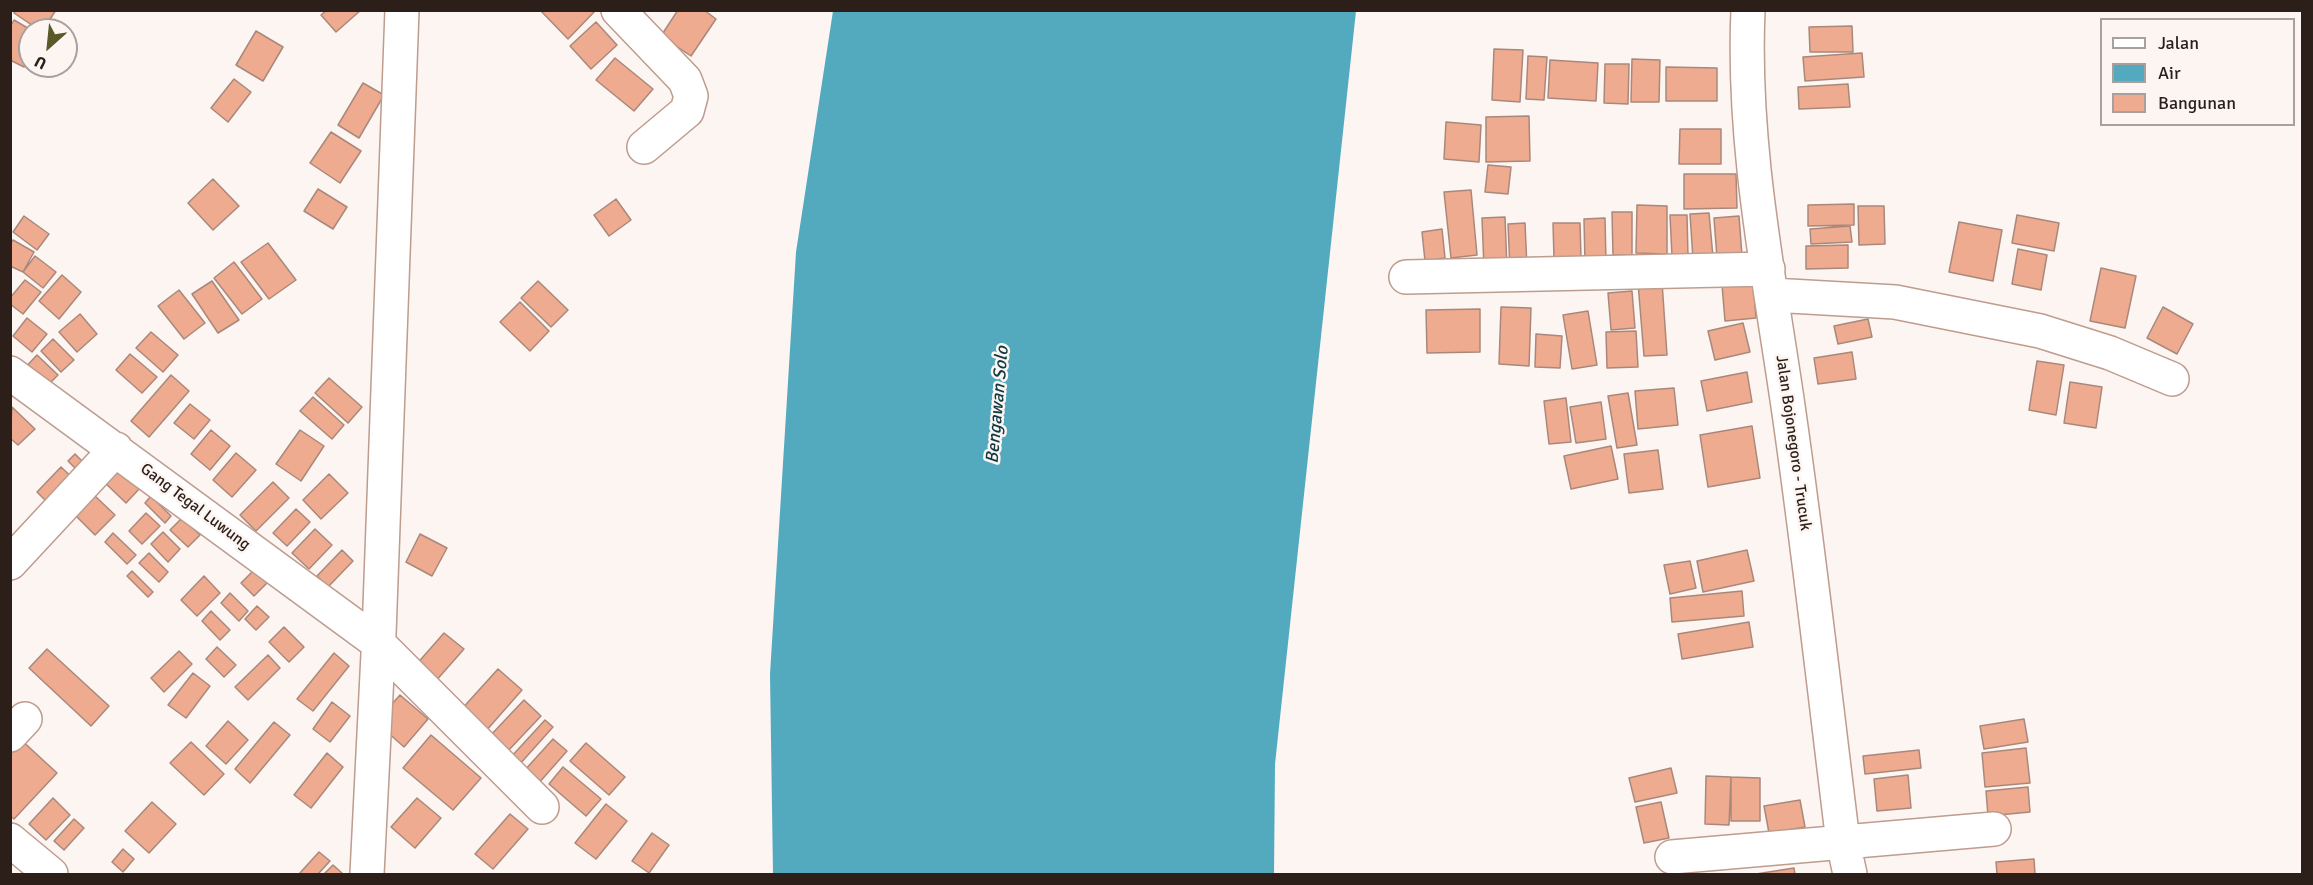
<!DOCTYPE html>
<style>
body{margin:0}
#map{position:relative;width:2313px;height:885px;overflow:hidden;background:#fcf5f2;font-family:Signika,sans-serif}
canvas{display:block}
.frame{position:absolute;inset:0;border:12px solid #2c1f1a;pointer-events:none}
.legend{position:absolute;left:2100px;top:18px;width:195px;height:108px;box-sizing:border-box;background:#fcf5f2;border:2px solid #a99f9c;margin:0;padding:8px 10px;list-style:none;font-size:18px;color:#2c1f1a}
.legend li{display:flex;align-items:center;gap:12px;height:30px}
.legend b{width:30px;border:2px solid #a99f9c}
.north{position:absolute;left:18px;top:18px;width:60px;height:60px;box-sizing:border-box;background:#fcf5f2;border:2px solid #a99f9c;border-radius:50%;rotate:207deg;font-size:16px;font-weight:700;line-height:24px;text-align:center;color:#2c1f1a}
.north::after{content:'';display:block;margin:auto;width:21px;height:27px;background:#585b28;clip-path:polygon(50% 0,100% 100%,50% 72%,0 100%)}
</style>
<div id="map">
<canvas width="2313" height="885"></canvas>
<div class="frame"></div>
<ul class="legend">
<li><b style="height:8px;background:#fff"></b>Jalan</li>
<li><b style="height:16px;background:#53aabf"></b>Air</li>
<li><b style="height:16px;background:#efab8f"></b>Bangunan</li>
</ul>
<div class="north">U</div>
</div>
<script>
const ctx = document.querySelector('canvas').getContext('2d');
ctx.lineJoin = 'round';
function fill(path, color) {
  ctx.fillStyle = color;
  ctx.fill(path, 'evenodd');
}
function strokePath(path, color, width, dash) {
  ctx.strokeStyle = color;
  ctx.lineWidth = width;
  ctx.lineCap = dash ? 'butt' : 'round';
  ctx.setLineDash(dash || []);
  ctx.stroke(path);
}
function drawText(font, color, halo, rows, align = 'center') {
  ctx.font = font + ' Signika,sans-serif';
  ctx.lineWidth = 5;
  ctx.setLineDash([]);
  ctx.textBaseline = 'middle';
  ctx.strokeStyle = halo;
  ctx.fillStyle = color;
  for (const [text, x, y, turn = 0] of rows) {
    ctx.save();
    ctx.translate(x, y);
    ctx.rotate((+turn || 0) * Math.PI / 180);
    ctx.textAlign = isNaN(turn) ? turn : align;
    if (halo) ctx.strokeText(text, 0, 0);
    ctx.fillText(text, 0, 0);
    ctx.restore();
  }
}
fill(new Path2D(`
 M833,11H1356L1275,764L1274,874H773L770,674L796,252Z`), '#53aabf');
const building = new Path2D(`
 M16,10H56L43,30H39L14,13Z
 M327,10H361L336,32L321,15Z
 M540,10H596L568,39Z
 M678,10H704L716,19L691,56L661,36Z
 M14,20L31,30L30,57L24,67L10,60V27Z
 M596,22L617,45L591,69L570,46Z
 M1852,26L1853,52H1810L1809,27Z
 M256,31L283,47L263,81L236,65Z
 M1494,49L1523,50L1520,102L1492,100Z
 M1862,53L1864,77L1805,81L1803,57Z
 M1528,56L1547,57L1544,100L1526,99Z
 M615,58L653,89L634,111L596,80Z
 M1632,59L1660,60L1659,102H1631Z
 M1550,60L1598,63L1596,101L1548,98Z
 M1605,64H1629L1628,104L1604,103Z
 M1666,67L1717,68V101H1666Z
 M234,79L251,92L228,122L211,108Z
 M363,83L384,95L359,138L338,125Z
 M1848,84L1850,107L1799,109L1798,87Z
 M1529,116L1530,161L1486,162V117Z
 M1446,122L1481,125L1479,162L1444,159Z
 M1680,129H1721V164H1679Z
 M331,132L361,151L340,183L310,163Z
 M1488,165L1511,167L1508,194L1485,192Z
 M1684,174H1736L1737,208L1684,209Z
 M213,179L239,206L213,230L188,203Z
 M318,189L347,207L333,229L304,211Z
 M1471,190L1477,255L1451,258L1444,192Z
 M616,199L631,220L609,236L594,215Z
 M1854,204V225L1808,226V205Z
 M1637,205L1667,206V254L1636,253Z
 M1858,206H1884L1885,244L1859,245Z
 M1612,212H1632V255H1613Z
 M1709,213L1713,257L1693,259L1690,214Z
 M1670,215H1687L1688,256H1672Z
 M2017,215L2059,223L2054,251L2012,243Z
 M24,216L49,234L37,250L13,232Z
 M1739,216L1742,256L1717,258L1714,218Z
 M1505,217L1507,268H1484L1482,218Z
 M1605,218L1606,263H1585L1584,219Z
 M1959,222L2002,230L1993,281L1949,272Z
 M1525,223L1527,268L1510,269L1508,224Z
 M1553,223H1580L1581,258L1554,259Z
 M1850,226L1852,242L1811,244L1810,229Z
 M1442,229L1445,258L1425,261L1422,232Z
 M13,240L34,252L23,272L10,266V244Z
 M268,243L296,280L269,299L241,262Z
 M1848,245V268L1806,269V246Z
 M2018,249L2047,255L2041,290L2012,284Z
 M35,256L56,272L43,288L23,272Z
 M234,262L262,299L242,314L214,278Z
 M2101,268L2136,276L2125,328L2090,321Z
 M62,275L81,292L59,319L39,301Z
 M25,280L41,292L23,314L10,304V298Z
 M212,281L239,320L218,333L192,294Z
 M538,281L568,310L551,327L521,298Z
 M1662,282L1667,355L1644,356L1638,283Z
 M1753,282L1756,318L1725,321L1722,285Z
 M179,290L205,323L184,339L158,306Z
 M1632,291L1635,328L1611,330L1608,293Z
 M520,302L549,331L530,351L500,322Z
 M1501,307L1531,308L1529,366L1499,364Z
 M2163,307L2193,324L2177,354L2147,338Z
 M1480,309V352L1427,353L1426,310Z
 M1588,311L1597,365L1572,369L1563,315Z
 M80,314L97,334L77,352L59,332Z
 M27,318L47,334L32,352L13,336Z
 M1868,319L1872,337L1838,344L1834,326Z
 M1743,323L1750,352L1715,360L1708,331Z
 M1636,331L1638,367L1607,368L1606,332Z
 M151,332L178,355L163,372L136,348Z
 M1536,334L1562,336L1560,368L1535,367Z
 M53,339L74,360L61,372L41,351Z
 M1852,352L1856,379L1818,384L1814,358Z
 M130,354L157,377L142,393L116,370Z
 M37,355L58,375L41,392L21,372Z
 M2037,361L2064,365L2056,415L2029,410Z
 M1747,372L1752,402L1707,411L1701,381Z
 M171,375L189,391L149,437L131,421Z
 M329,378L362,407L348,423L315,393Z
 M2070,382L2102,387L2096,428L2064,423Z
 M1674,388L1678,425L1638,429L1635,391Z
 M1628,393L1637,445L1617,448L1608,396Z
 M313,397L344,425L332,439L300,411Z
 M1566,398L1571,442L1549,444L1544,401Z
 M1601,402L1606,439L1576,443L1570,407Z
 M190,404L210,420L194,439L174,423Z
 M12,407L35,429L18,445L10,438Z
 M1752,426L1760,478L1708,487L1700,435Z
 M211,430L230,446L210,470L191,454Z
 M300,430L324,446L301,481L276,464Z
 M1611,446L1618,479L1571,489L1564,456Z
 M1658,450L1663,489L1629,493L1624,454Z
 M236,453L256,470L232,497L213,480Z
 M75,454L91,470L84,477L68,461Z
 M114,463L140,488L126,503L100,478Z
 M61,467L78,483L53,508L37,492Z
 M329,474L348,493L321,519L303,500Z
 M273,482L289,498L256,531L240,515Z
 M95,496L115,515L95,535L76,516Z
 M151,496L171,516L165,523L145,503Z
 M296,509L310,522L287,546L273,533Z
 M146,513L160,526L142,544L129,531Z
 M182,518L200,535L188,547L170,530Z
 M315,529L332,545L309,569L292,553Z
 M163,532L180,549L168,562L151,544Z
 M113,533L136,555L127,564L105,542Z
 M420,534L447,548L432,576L406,562Z
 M342,550L353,561L328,587L317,576Z
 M1747,550L1754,581L1703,592L1697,561Z
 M149,553L168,572L159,582L139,563Z
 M1690,561L1696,588L1670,594L1664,565Z
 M255,569L268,582L254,596L241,583Z
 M132,571L153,592L148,597L127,576Z
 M204,576L220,593L197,616L181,600Z
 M1742,591L1744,616L1672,622L1670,598Z
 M230,593L248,611L239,621L221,603Z
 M257,606L269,617L256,630L245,619Z
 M211,611L230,630L220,640L202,621Z
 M1749,622L1753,647L1682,659L1678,634Z
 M284,627L304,647L289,662L269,642Z
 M444,633L464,649L434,683L415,666Z
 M217,647L236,665L224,677L206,659Z
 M47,649L109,706L91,726L29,668Z
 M179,651L192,664L164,692L151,678Z
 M334,653L349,666L313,711L297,699Z
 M268,655L280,668L248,700L235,687Z
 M498,669L522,690L485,732L460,711Z
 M193,673L210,686L186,718L168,705Z
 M400,695L428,719L404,747L376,722Z
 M524,700L541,716L506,753L489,737Z
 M332,702L350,716L330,742L313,729Z
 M2024,719L2028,742L1984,749L1980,726Z
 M545,720L553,727L519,765L511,757Z
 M228,721L248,740L226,764L206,746Z
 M274,722L290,735L250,783L235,769Z
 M431,735L481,778L453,810L403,768Z
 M18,737L57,773L14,819L10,816V744Z
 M553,739L567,751L538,784L524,771Z
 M191,742L224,774L204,795L170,763Z
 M586,743L625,777L609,795L570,761Z
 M2026,748L2030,783L1985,787L1982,753Z
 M1919,750L1921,768L1865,774L1863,756Z
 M327,753L343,767L311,808L294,795Z
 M563,767L601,799L586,816L549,784Z
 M1671,768L1677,793L1635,802L1629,778Z
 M1908,775L1911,808L1877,811L1874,779Z
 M1706,776L1731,777L1729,825L1705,824Z
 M1731,777L1760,778V821H1731Z
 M2028,787L2030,812L1988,816L1986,791Z
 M53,798L70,815L46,840L29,824Z
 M417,798L441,818L415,848L391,827Z
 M1800,800L1805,827L1769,833L1764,806Z
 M152,802L176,824L149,853L125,831Z
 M1661,802L1669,838L1644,843L1636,807Z
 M606,804L627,821L596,859L575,843Z
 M510,814L528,829L493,869L475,854Z
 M74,819L84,828L64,850L54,841Z
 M652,833L669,845L649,873L632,861Z
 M123,849L134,859L123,872L112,862Z
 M319,852L330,861L318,874H299Z
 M2034,859L2035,874H1997L1996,862Z
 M333,865L343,874H324Z
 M1794,868L1795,874H1756Z`);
fill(building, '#efab8f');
strokePath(building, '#a9887b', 1.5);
const minor = new Path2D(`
 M618,10L685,80L691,96L687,111L644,147
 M1748,10C1742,144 1769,275 1788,406C1809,551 1825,696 1843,842L1850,874
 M1406,277L1768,269
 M1772,295L1895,302L2040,331L2110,353L2172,379
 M10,373L378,643L542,807
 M10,563L116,449
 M10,735L25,719
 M10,840L51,874
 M1672,857L1994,829
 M367,874L379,634L402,10`);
strokePath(minor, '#be9c8e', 36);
strokePath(minor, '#fff', 33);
drawText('16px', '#2c1f1a', '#fcf5f2', [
 ["Jalan Bojonegoro - Trucuk",1793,443,82],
 ["Gang Tegal Luwung",195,507,37]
]);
drawText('italic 18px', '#0f3942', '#fcf5f2', [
 ["Bengawan Solo",998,405,-85]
]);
</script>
